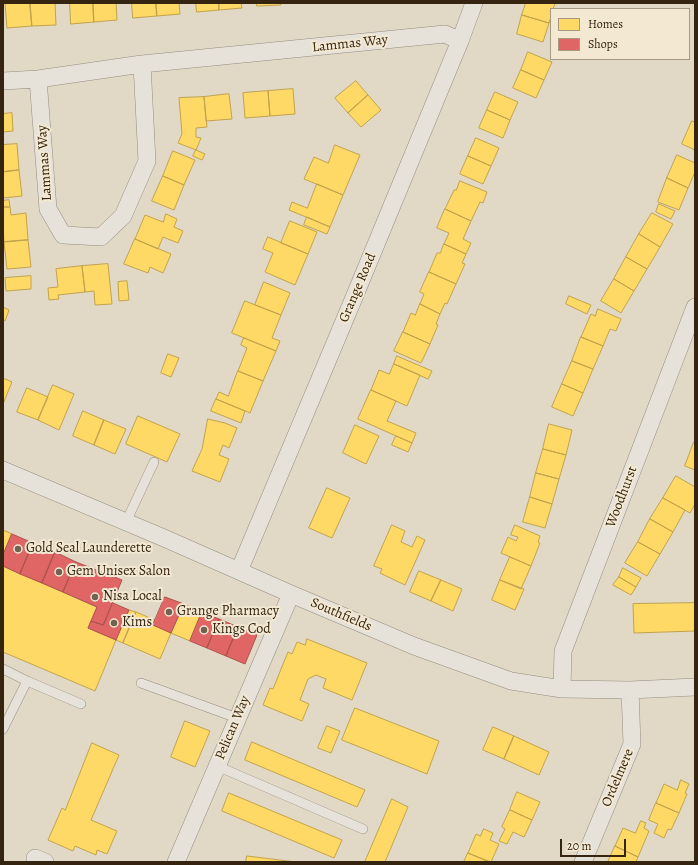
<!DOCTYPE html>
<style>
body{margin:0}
#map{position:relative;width:698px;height:865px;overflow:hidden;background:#e1d8c5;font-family:Alegreya,serif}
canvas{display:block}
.frame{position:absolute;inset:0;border:4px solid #342410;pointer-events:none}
.legend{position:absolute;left:550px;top:8px;width:140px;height:52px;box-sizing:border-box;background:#f3e8d2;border:1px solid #a79a84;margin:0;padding:5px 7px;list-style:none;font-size:12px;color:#342410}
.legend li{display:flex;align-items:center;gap:8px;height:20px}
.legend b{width:20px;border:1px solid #a79a84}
.scale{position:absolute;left:560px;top:839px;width:66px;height:18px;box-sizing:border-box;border:2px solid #342410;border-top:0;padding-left:5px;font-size:12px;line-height:14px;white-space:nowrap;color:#342410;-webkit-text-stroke:3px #f3e8d2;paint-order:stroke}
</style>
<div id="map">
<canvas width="698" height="865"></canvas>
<div class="frame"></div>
<ul class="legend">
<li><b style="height:11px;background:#ffd966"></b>Homes</li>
<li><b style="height:11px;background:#e06666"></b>Shops</li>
</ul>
<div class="scale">20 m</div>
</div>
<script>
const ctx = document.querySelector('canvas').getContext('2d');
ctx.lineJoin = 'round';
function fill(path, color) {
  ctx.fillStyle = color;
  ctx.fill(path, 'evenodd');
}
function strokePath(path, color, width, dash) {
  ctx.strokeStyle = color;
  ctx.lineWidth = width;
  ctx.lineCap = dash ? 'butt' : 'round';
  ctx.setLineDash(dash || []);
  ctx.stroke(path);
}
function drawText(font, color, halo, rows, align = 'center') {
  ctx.font = font + ' Alegreya,serif';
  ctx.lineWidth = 4;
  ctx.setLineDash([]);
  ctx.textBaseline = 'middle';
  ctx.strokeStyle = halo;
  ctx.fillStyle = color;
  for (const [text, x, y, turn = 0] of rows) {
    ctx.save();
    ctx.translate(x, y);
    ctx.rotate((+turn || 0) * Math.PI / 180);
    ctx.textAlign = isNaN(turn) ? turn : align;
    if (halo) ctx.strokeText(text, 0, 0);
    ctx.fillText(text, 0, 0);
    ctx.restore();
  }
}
const homes = new Path2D(`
 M21,3H30L32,26L7,28L5,4Z
 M30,3H55L56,25L32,26Z
 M70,3H93L94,22L71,24Z
 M93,3H116L117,20L94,22Z
 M132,3H156L157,16L133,18Z
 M156,3H179L180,14L157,16Z
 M196,3H219V10L197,12Z
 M219,3H241L242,8L219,10Z
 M257,3H281V5L257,6Z
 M526,3H551L555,4L553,9H551V16L549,23L522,15Z
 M522,15L549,23L543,42L517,34Z
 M528,52L552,62L544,80L521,70Z
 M521,70L544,80L536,98L513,88Z
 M356,81L368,95L348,113L335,98Z
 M293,89L295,114L270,116L268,91Z
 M268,91L270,116L245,118L243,93Z
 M495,92L518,102L510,120L487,110Z
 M229,94L232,119L206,121L204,97Z
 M368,95L381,110L361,127L348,113Z
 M204,97L207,127L196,128V137L201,138L196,150L178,143L182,134L179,98Z
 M487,110L510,120L503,138L479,128Z
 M12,113L13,131L3,132V114Z
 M692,121L695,122V150L682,144Z
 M476,138L499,148L491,166L468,156Z
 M17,144L19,170L3,172V145Z
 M335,145L360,155L343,195L304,179L314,157L328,163Z
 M196,150L205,154L202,160L193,156Z
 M173,151L195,160L184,185L163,176Z
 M677,155L695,163V172L688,188L667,178Z
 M468,156L491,166L483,184L460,174Z
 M19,170L22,196L3,198V172Z
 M163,176L184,185L174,210L152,201Z
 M667,178L688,188L679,210L658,202Z
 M460,181L487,192L483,203L480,202L471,221L445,209L454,190H456Z
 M317,184L343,195L330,227L289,210L292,202L307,208Z
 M9,200L10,207H3V201Z
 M659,204L675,211L671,219L656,212Z
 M3,207H10L11,215L26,213L28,240L4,242L3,226Z
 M445,209L471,221L463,239L471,243L466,254L444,244L449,233L437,228Z
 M652,213L673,224L660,247L639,234Z
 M166,214L177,219L174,227L183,231L178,243L163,237L158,249L135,239L145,215L163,222Z
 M307,217L330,227L327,234L304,225Z
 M290,221L317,232L308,254L281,243Z
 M639,234L660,247L647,269L626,257Z
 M268,237L308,254L295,285L265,272L273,253L263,249Z
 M135,239L171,254L163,273L150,267L148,273L124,264Z
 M28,240L31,267L7,269L4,242Z
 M444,244L466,254L462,263L465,264L456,284L429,272L437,253H440Z
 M626,257L647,269L634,291L614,279Z
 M108,264L112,304L95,305L94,291L85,292L82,266Z
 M82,266L85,292L58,295L59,299L49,300L48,288L58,287L56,269Z
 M429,272L456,284L447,304L445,303L440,314L420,304L424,294L420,292Z
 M31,276V289L6,291L5,278Z
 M614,279L634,291L621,313L601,301Z
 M127,281L129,300L119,301L118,282Z
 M264,282L290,293L281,315L255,305Z
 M569,296L591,305L587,314L566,304Z
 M245,301L281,315L272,338L280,341L276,351L232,333Z
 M420,304L440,314L436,324L438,325L430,344L403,332L411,313L415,315Z
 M3,307L9,310L5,321L3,320Z
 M598,309L621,319L616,331L610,329L603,346L581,337L591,314L595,316Z
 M403,332L430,344L421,363L394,351Z
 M581,337L603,346L593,369L572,361Z
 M244,338L276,351L263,381L238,371L247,348L241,345Z
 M168,354L179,358L171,377L161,373Z
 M397,356L432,371L428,379L394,364Z
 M572,361L593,369L583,393L562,384Z
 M394,364L420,375L407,406L371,390L379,370L389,374Z
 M238,371L263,381L250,413L216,399L219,392L228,396Z
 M3,378L12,382L3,404Z
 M562,384L583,393L573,416L552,407Z
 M53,385L74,394L59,430L38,420Z
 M27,388L48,397L38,420L17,412Z
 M371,390L396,401L387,421L416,433L412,443L358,419Z
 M216,399L245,411L241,423L211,411Z
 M83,411L104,420L94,445L73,436Z
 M138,416L180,434L167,462L126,444Z
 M208,419L225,423L237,428L229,448L223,445L219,455L229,459L220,482L192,471L202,449Z
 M104,420L126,429L115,454L94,445Z
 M549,424L572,430L566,455L543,449Z
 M355,425L379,436L366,464L343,453Z
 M396,436L412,443L408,452L392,445Z
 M694,442H695V470L685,466Z
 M543,449L566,455L559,479L536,473Z
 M536,473L559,479L552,504L530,497Z
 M676,476L695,487V504L690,513L663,498Z
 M327,488L350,498L332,538L309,528Z
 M530,497L552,504L545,528L523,522Z
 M663,498L685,510L673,532L650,519Z
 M650,519L673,532L660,554L638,542Z
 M392,525L405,531L401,542L412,547L417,536L425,540L405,585L380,573L382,569L374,566Z
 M515,525L540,536L538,542L540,543L531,566L501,553L508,537L516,541L518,537L511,535Z
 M3,530L12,534L3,555Z
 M638,542L660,554L647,576L625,563Z
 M510,557L531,566L521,589L500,580Z
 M3,566L97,607L88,628L116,640L95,691L3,652Z
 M623,568L641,578L636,587L619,577Z
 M419,571L441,580L431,601L410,592Z
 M619,577L636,587L631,595L613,585Z
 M441,580L462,589L453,611L431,601Z
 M500,580L524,589L515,610L492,600Z
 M695,603V631L634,633L633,604Z
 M184,604L202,612L190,641L171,633Z
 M129,610L136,612L123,643L116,640Z
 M136,612L155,620L153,625L171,633L160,659L123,643Z
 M307,639L367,663L352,700L323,688L326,679L316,675L308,679L300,700L309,704L302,721L263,705L270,688L273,689L288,652L292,654L297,642L305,645Z
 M355,708L439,741L427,774L342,740Z
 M185,721L210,731L195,767L171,757Z
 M327,726L340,731L331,753L318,748Z
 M493,727L514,736L504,759L483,750Z
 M514,736L549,752L539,775L504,759Z
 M252,742L365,790L357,807L245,760Z
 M92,743L119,755L91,820L117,831L107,854L97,850L96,855L75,846L73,851L48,840L62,808L65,810Z
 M681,780L689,784L685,793L687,794L679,813L656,803L664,784L677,790Z
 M517,792L540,802L532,820L510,810Z
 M229,793L342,840L334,858L222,811Z
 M392,799L408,807L385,862H365Z
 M656,803L679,813L671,830L668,829L664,838L654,833L658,824L649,820Z
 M510,810L532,820L524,837L513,832L507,844L499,841L505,829L502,827Z
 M641,821L646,823L644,828L649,831L638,857L615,846L623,828L635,833Z
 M484,829L493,833L490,840L499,844L491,862L468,853L476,834L480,836Z
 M615,846L638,857L636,862H608Z
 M468,853L489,862H464Z
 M247,856L296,862H246Z`);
fill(homes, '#ffd966');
strokePath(homes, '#c2a34c', 1);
const shops = new Path2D(`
 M12,534L33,543L20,574L3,566V555Z
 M33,543L55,552L42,583L20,574Z
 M55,552L76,562L63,592L42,583Z
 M76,562L122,580L103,625L91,621L97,607L63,592Z
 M165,597L184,604L171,633L153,625Z
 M113,603L129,610L116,640L88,628L91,621L103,625Z
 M202,612L219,619L207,648L190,641Z
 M219,619L238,627L226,656L207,648Z
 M238,627L257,635L245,664L226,656Z`);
fill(shops, '#e06666');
strokePath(shops, '#ac524c', 1);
const lane = new Path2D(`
 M126,522L154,462
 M3,669L27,681
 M141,683L237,718
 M3,729L27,681L81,704
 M217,766L363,829`);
const street = new Path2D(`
 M38,79L48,209L63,235L101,237L123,216L147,161L142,64
 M3,81L38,79L142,64L445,34L460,41
 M3,470L164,538L291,594L414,646L511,681L562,689L630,690L695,687
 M239,571L353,300L460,41L474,3
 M562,689L563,651L695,307
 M35,858L45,862
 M176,862L291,594
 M583,862L632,744L630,690`);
strokePath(lane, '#948d80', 10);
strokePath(street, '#948d80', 18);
strokePath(lane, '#e7e2d9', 9);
strokePath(street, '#e7e2d9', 17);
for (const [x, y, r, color] of [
 [18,549,4,"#71634f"],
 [59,572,4,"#71634f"],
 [95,597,4,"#71634f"],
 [169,612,4,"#71634f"],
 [114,623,4,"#71634f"],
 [204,630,4,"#71634f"]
]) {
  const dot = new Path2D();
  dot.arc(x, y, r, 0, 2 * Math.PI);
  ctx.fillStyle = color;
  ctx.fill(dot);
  strokePath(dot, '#f3e8d2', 1.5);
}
drawText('14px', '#342410', '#f3e8d2', [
 ["Lammas Way",350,44,-6],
 ["Lammas Way",45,163,-94],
 ["Grange Road",358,288,-67],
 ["Woodhurst",622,497,-69],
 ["Southfields",341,615,23],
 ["Pelican Way",233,728,-67],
 ["Ordelmere",618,778,-67]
]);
drawText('14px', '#342410', '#f3e8d2', [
 ["Gold Seal Launderette",26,549],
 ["Gem Unisex Salon",67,572],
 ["Nisa Local",103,597],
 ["Grange Pharmacy",177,612],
 ["Kims",122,623],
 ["Kings Cod",212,630]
], 'left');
</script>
